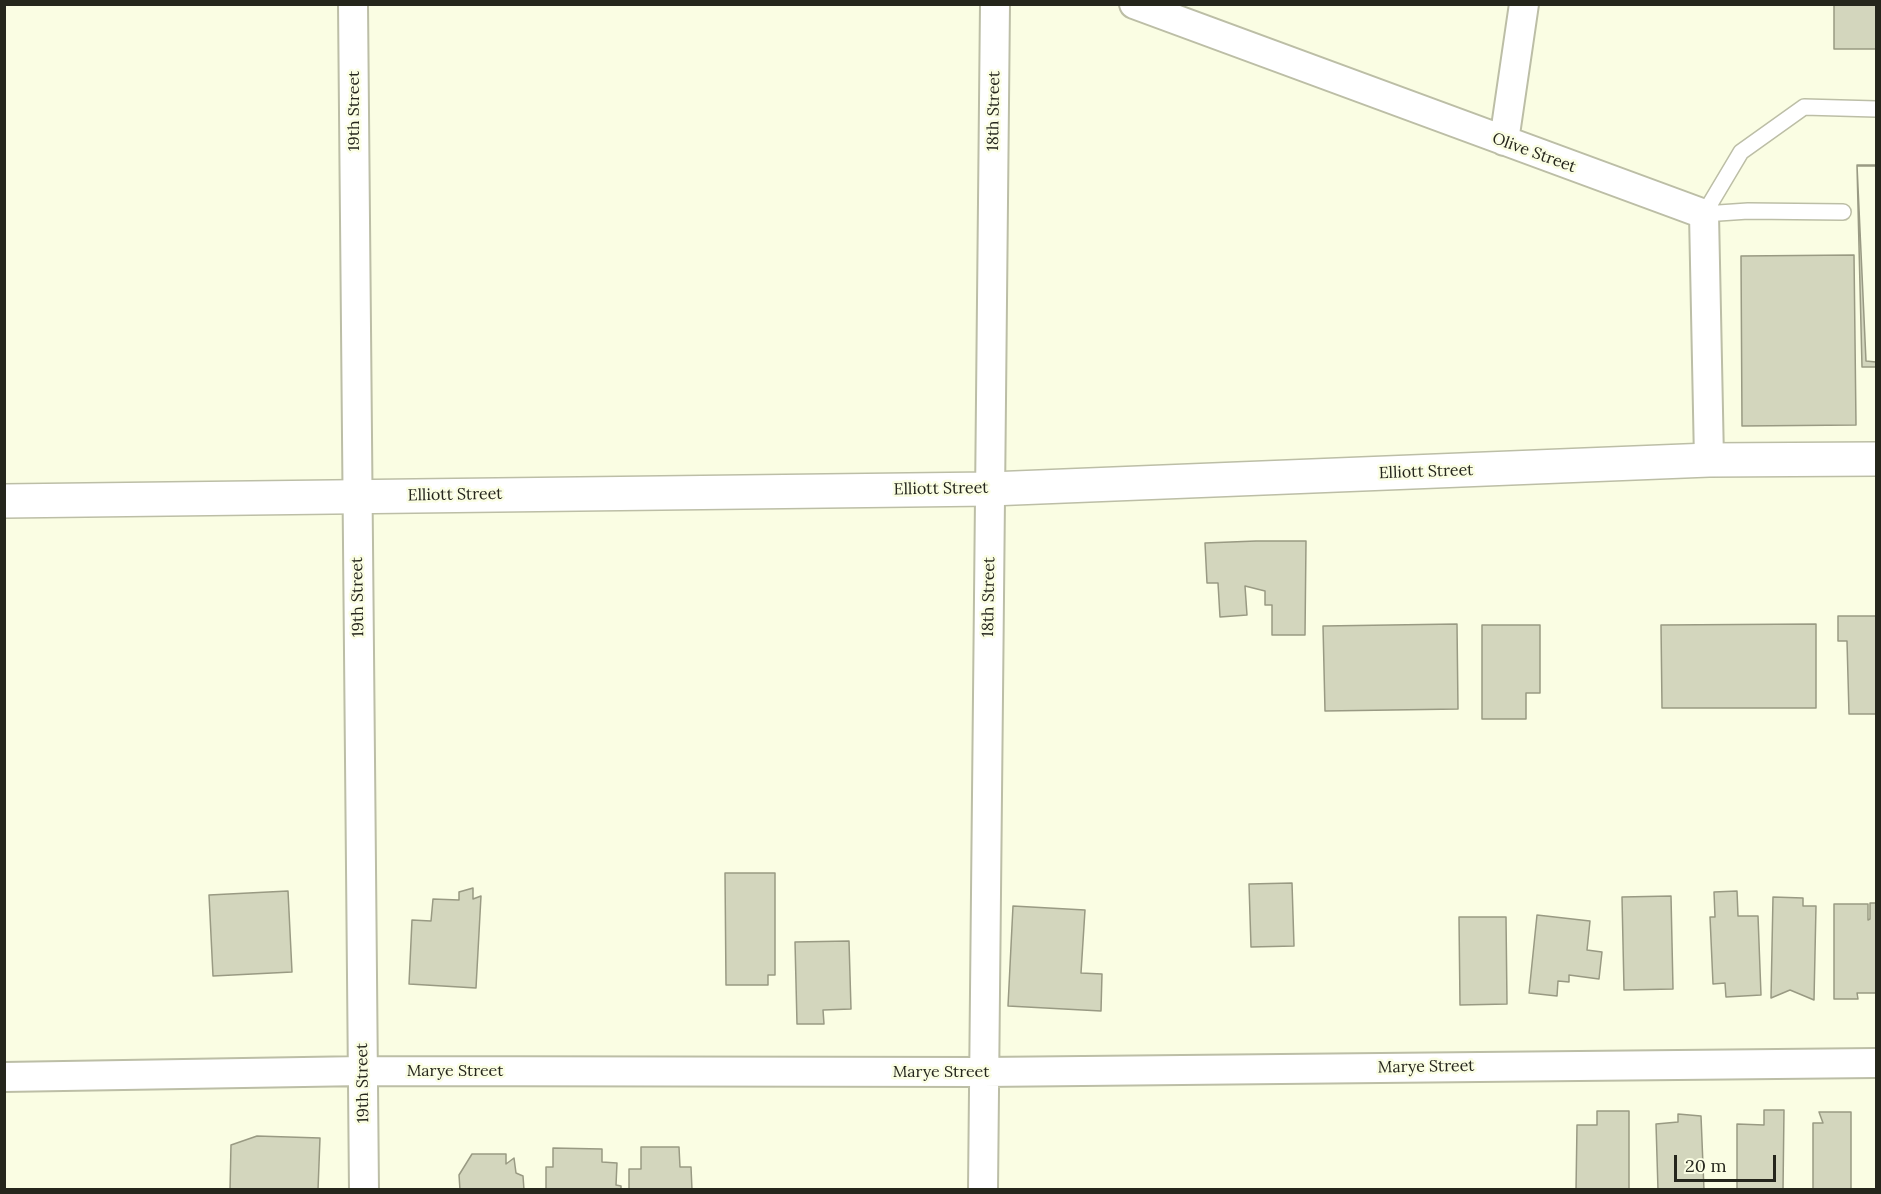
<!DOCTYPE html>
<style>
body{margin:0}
#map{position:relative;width:1881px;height:1194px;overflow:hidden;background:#fafde3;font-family:Lora,serif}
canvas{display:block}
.frame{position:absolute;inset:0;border:6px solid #25261c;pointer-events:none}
.scale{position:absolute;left:1674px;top:1155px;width:102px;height:27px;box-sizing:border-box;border:3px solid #25261c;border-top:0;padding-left:8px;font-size:18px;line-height:21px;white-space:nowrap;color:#25261c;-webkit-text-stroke:4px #fafde3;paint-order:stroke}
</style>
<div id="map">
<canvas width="1881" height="1194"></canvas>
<div class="frame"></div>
<div class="scale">20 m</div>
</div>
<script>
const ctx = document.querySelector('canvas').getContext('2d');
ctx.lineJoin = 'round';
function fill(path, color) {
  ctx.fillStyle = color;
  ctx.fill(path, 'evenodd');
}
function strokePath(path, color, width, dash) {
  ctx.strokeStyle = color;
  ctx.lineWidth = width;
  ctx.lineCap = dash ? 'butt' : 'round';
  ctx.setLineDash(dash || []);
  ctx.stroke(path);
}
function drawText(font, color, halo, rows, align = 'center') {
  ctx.font = font + ' Lora,serif';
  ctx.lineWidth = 5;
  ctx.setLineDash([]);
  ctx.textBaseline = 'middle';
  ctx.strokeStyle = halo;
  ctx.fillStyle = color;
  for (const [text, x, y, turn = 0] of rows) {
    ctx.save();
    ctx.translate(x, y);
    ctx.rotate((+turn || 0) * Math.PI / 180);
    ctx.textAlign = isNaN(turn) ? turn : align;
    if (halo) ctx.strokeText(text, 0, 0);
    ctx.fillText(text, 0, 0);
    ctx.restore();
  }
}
const building = new Path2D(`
 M1834,4H1876V49H1834Z
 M1857,165H1876V362L1866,361Z
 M1857,166H1876V367H1862Z
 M1854,255L1856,425L1742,426L1741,256Z
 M1256,541H1306L1305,635H1272V605H1265V591L1245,586L1247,615L1220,617L1218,583H1207L1205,543Z
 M1838,616H1876V714H1849L1847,641H1838Z
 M1457,624L1458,709L1325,711L1323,626Z
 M1816,624V708H1662L1661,625Z
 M1482,625H1540V693H1526V719H1482Z
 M725,873H775V975H768V985H726Z
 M1292,883L1294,946L1251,947L1249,884Z
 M473,888V899L481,896L476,988L409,984L412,920L431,921L433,899L459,900V892Z
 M288,891L292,972L213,976L209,895Z
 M1737,891L1738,916H1758L1761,995L1726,997L1725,983L1713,984L1710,917H1715L1714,892Z
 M1671,896L1673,989L1624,990L1622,897Z
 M1773,897L1803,898V906H1816L1814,1000L1790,990L1771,998Z
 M1870,903H1876V993H1857L1858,999H1834V904H1868V920L1870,919Z
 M1013,906L1085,910L1081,973L1102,974L1101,1011L1008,1006Z
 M1537,915L1590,921L1587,950L1602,952L1599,979L1569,975V982L1558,981L1557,996L1529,993Z
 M1459,917H1506L1507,1004L1460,1005Z
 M849,941L851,1009L823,1010L824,1024H797L795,942Z
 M1764,1110H1784L1783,1190H1737V1124L1764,1125Z
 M1597,1111H1629V1190H1576L1577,1125H1597Z
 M1819,1112H1851V1190H1813V1123H1823Z
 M1678,1114L1701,1116L1704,1190H1658L1656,1124L1678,1122Z
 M257,1136L320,1138L318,1190H230L231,1145Z
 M641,1147H679L680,1167H691L692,1190H629V1169H641Z
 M553,1148L602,1149V1162L617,1163L616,1185L621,1186V1190H546V1167H553Z
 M472,1154H506V1164L514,1158L516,1173L523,1176L524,1190H460L459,1175Z`);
fill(building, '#d3d6bd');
strokePath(building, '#999a83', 1.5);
const lane = new Path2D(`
 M1704,214L1741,152L1804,107L1876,109
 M1704,214L1748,211L1843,212`);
const street = new Path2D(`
 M353,4L364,1190
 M1134,4L1704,214L1709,460
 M1504,141L1524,4
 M4,1077L363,1071L984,1072L1876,1063
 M983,1190L995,4`);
const secondary = new Path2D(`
 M4,501L990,489L1709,460L1876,459`);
strokePath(lane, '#bcbea6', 18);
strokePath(street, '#bcbea6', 32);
strokePath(secondary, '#bcbea6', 36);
strokePath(lane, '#fff', 15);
strokePath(street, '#fff', 28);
strokePath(secondary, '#fff', 33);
drawText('16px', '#25261c', '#fafde3', [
 ["19th Street",354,111,-90],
 ["18th Street",994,111,-89],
 ["Olive Street",1534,153,20],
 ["Elliott Street",1426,472,-2],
 ["Elliott Street",941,489,-1],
 ["Elliott Street",455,495,-1],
 ["19th Street",358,597,-91],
 ["18th Street",989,597,-89],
 ["Marye Street",1426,1067,-1],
 ["Marye Street",455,1071],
 ["Marye Street",941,1072],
 ["19th Street",363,1083,-91]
]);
</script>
